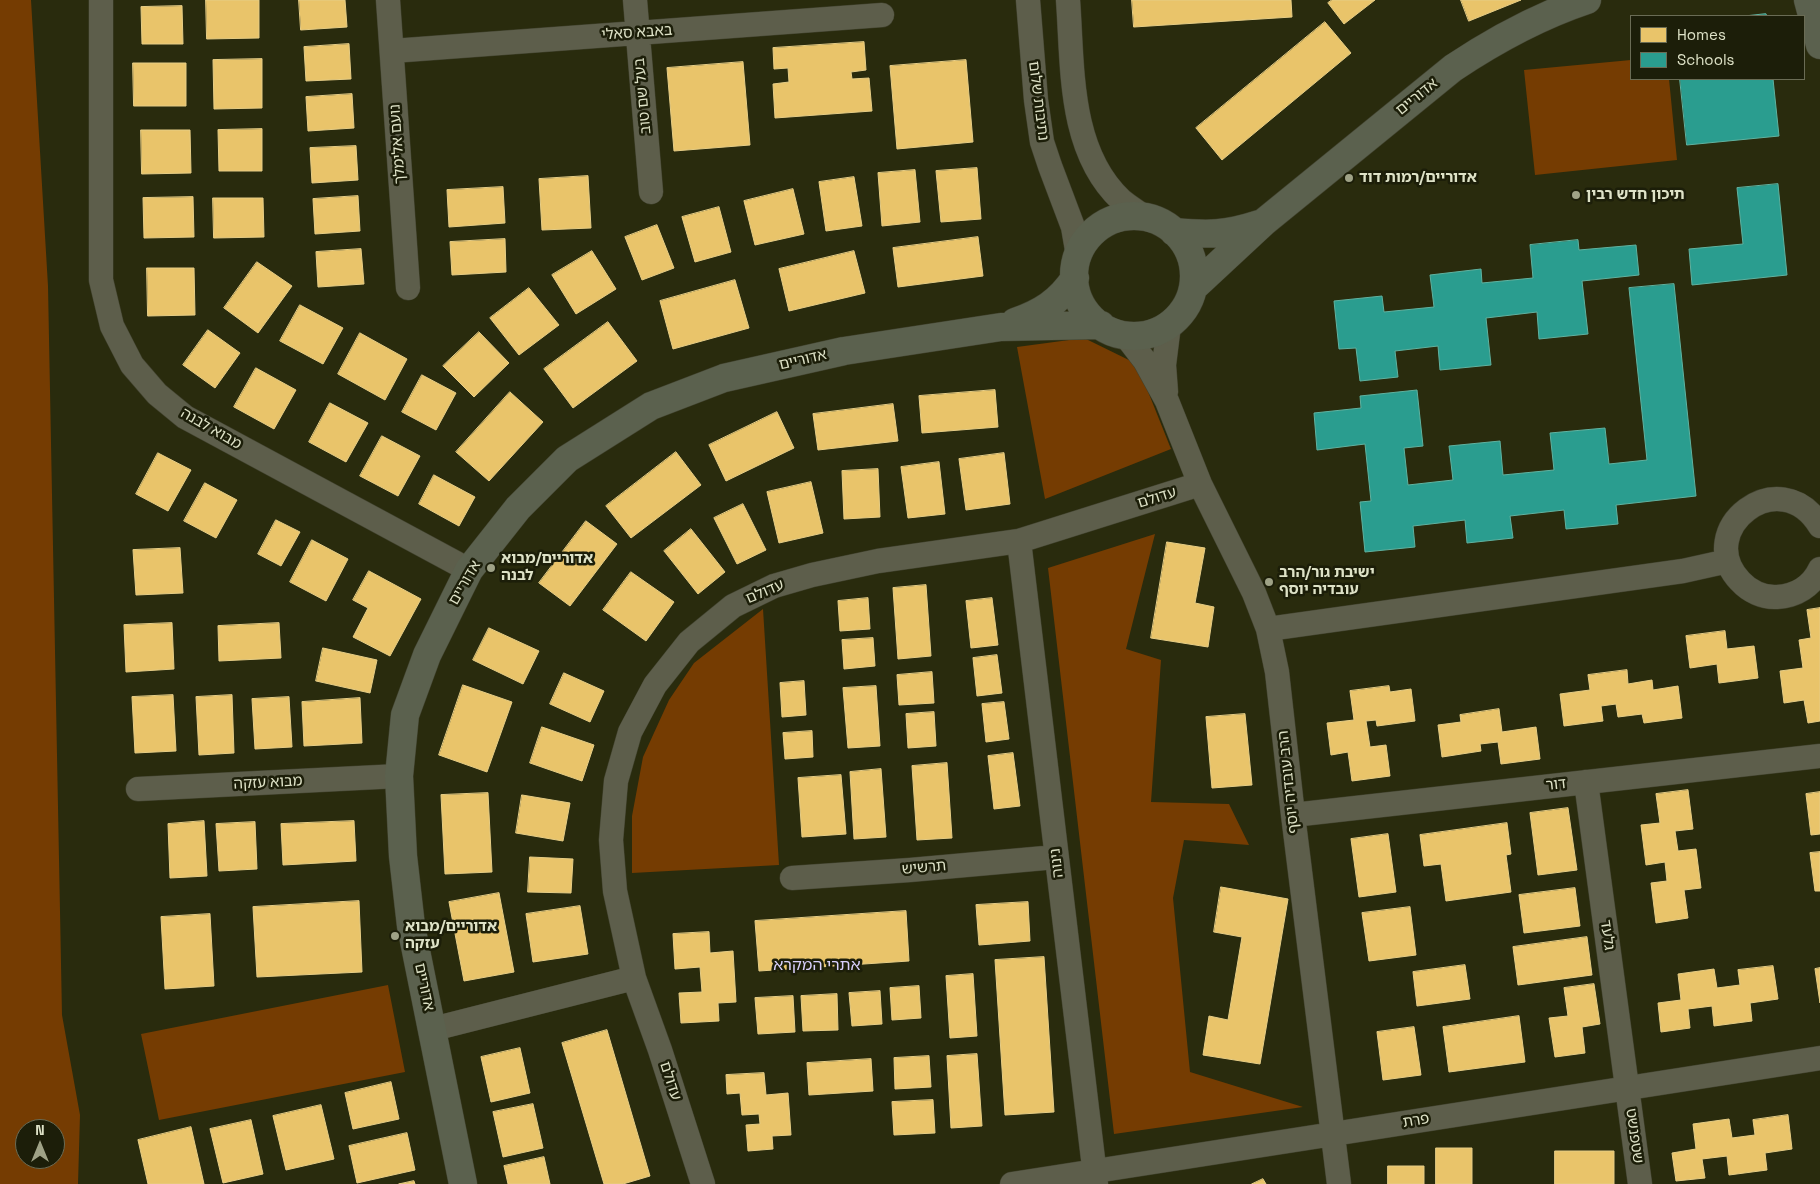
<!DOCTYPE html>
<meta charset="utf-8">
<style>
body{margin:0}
#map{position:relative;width:1820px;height:1184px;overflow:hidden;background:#292b0d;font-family:"Space Grotesk",sans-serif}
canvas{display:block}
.legend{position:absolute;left:1630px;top:15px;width:175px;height:65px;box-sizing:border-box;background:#1c1e09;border:1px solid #6a6c55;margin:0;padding:6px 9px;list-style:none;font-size:15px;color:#dee2c7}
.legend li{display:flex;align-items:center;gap:10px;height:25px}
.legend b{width:25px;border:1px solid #6a6c55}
.north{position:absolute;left:15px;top:1119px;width:50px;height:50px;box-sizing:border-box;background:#1c1e09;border:1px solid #6a6c55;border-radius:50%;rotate:0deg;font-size:14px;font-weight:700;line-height:20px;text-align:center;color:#dee2c7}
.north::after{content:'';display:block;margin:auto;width:18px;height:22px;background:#9fa286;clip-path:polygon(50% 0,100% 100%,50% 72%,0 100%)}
</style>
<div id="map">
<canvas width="1820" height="1184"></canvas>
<ul class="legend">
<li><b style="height:14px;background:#e9c46a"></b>Homes</li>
<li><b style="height:14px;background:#2a9d8f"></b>Schools</li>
</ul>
<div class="north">N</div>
</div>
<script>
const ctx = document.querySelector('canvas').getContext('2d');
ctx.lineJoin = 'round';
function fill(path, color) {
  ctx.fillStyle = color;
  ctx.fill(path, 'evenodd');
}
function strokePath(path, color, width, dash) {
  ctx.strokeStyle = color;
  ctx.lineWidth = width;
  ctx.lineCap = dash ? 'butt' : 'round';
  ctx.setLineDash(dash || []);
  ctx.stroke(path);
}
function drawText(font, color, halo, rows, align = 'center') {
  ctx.font = font + ' "Space Grotesk","Noto Sans Hebrew",sans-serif';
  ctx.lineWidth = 5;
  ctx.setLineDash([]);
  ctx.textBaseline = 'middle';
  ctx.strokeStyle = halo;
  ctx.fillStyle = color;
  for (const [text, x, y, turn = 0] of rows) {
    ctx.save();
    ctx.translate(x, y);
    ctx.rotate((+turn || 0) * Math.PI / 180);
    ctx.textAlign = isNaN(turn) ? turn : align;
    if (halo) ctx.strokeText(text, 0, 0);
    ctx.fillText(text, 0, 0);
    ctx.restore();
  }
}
fill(new Path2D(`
 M0,0H31L48,286L62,1015L80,1115L78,1184H0ZM25,1129H55V1159H25Z
 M1631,60V79H1669L1677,160L1535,175L1524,70Z
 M1084,338L1137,364L1171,449L1045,499L1017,347Z
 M1155,534L1126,649L1161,660L1151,802L1229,804L1249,845L1184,840L1173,898L1190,1072L1303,1107L1114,1134L1048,568Z
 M763,609L779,865L632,873V816L643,757L669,700L694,663Z
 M388,985L405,1072L159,1120L141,1034Z`), '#753c02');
const homes = new Path2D(`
 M206,0H259V38L207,39Z
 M299,0H345L347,27L301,30Z
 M1132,0H1291L1292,17L1134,27Z
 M1332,0H1375L1344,24L1328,3Z
 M1461,0H1521L1469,21Z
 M182,6L183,44H142L141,7Z
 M1325,22L1351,53L1222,160L1196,128Z
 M864,42L866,70L851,72L852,79L869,78L872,111L775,118L773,84L789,82L788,68L774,69L773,48Z
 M349,44L351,79L306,81L304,47Z
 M262,59V108L214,109L213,60Z
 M966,60L973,142L897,149L890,66Z
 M743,62L750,145L674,151L667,68Z
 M133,63H186V106H134Z
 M352,94L354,128L308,131L306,97Z
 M262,129V171H219L218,130Z
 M141,130H190L191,173L142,174Z
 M356,146L358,180L312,183L310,148Z
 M977,168L981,219L941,222L936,171Z
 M915,170L920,222L882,226L878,173Z
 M588,176L591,228L542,230L539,179Z
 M854,177L862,226L826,231L819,182Z
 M503,187L505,223L449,227L447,190Z
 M793,189L804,234L755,245L744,201Z
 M358,196L360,231L315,234L313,199Z
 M193,197L194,237L144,238L143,198Z
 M213,198H263L264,237L214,238Z
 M719,207L731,252L695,262L682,217Z
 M657,225L674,268L642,280L625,237Z
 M978,237L983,276L898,287L893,248Z
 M505,239L506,272L452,275L450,242Z
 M361,249L364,284L318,287L316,252Z
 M592,251L616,289L576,314L552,275Z
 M854,251L865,293L789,311L779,269Z
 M257,262L292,286L258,333L224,308Z
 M147,268H194L195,315L148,316Z
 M735,280L749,328L673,349L660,301Z
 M529,288L559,325L519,355L490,318Z
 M300,305L343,328L323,364L280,341Z
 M608,322L637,361L573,408L544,369Z
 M208,330L240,353L215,388L183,365Z
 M479,332L509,363L474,397L443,366Z
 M360,333L407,359L385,400L338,374Z
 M256,368L296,390L274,429L234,407Z
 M422,375L456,393L436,430L402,412Z
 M995,390L998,427L922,433L919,396Z
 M510,392L543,422L489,481L456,452Z
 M330,403L368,423L346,462L309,442Z
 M893,404L898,441L818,450L813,414Z
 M777,412L794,448L726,481L709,445Z
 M382,436L420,456L398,496L360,476Z
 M676,452L701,485L631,538L606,506Z
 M158,453L191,470L168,511L136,494Z
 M1004,453L1010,504L966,510L959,459Z
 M939,462L945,514L908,518L901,467Z
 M878,469L880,517L844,519L842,471Z
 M434,475L475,497L459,526L419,504Z
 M811,482L823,533L779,543L767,492Z
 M205,483L237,500L216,538L184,521Z
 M743,504L766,550L737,564L714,518Z
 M276,520L300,532L281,566L258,554Z
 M586,521L617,544L570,606L539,583Z
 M691,529L725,572L698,594L664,551Z
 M312,540L348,559L326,601L290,582Z
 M1167,542L1205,548L1195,603L1214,607L1208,647L1151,638Z
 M180,548L183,593L136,595L133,550Z
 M369,571L421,599L390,656L353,637L368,608L353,600Z
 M631,572L674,602L646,641L603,610Z
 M926,585L931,656L898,659L893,588Z
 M868,598L870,629L840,631L838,601Z
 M992,598L998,645L971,648L966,601Z
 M1820,608V721L1808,723L1804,700L1784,703L1780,671L1803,668L1799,640L1811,638L1807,610Z
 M172,623L174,669L126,672L124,625Z
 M279,623L281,658L219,661L218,626Z
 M489,628L539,651L523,684L473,660Z
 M1725,631L1727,649L1754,646L1758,678L1719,683L1717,664L1690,668L1686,636Z
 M873,638L875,666L844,669L842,640Z
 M323,648L377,660L370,693L316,681Z
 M997,655L1002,693L977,696L973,658Z
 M1627,670L1628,684L1652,680L1653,690L1678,686L1682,718L1644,723L1642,714L1618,717L1616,704L1601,706L1603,721L1564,726L1560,694L1590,690L1588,675Z
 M932,672L934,703L899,705L897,675Z
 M564,673L604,691L590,722L550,704Z
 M804,681L806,715L782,717L780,683Z
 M463,685L512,702L487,772L439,755Z
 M876,686L880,746L848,748L843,688Z
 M1389,686L1390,692L1411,689L1415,721L1377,726L1376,720L1366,721L1370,747L1386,745L1390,776L1352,781L1348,752L1331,755L1327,723L1354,720L1350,691Z
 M173,695L176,751L135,753L132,697Z
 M232,695L234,753L199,755L196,697Z
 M289,697L292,747L255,749L252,699Z
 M360,698L362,743L304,746L302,702Z
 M1004,702L1009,739L986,742L982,704Z
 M1499,709L1502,732L1536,727L1540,759L1501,764L1498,742L1480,744L1481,751L1442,757L1438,725L1461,722L1460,715Z
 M934,712L936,746L908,748L906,714Z
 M1245,714L1252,785L1212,788L1206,717Z
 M542,727L594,745L582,781L530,763Z
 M812,731L813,757L785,759L783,733Z
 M1013,753L1020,806L994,809L988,756Z
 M947,763L952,838L917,840L912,766Z
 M881,769L886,837L854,839L850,772Z
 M841,775L846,834L802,837L798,778Z
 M1688,790L1693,829L1675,831L1678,851L1696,849L1701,888L1684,890L1688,918L1656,923L1651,883L1667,881L1665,862L1646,865L1641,825L1660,823L1656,794Z
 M1820,792V834L1811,835L1806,794Z
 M488,793L492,872L445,874L441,795Z
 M522,795L570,803L563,841L516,833Z
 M1568,808L1577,870L1538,875L1530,813Z
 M204,821L207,876L170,878L168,824Z
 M354,821L356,861L283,865L281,824Z
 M255,822L257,869L219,871L216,824Z
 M1507,823L1511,854L1506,855L1511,892L1446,901L1441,864L1424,866L1420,835Z
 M1388,834L1396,892L1359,897L1351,839Z
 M1820,852V891H1815L1810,853Z
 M530,857L573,859L571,893L528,892Z
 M1221,887L1288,899L1260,1064L1203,1055L1209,1016L1228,1020L1242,937L1214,932Z
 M1575,888L1580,926L1524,933L1519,895Z
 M499,893L514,972L464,981L449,902Z
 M359,901L362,972L257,977L253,907Z
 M1028,902L1030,941L979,945L976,905Z
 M580,906L588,954L533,962L526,914Z
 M1410,907L1416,955L1369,961L1362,913Z
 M906,911L909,961L759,971L755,921Z
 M210,914L214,986L165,989L161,917Z
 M709,932L710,953L733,951L736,1002L718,1003L719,1021L681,1023L679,993L702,992L700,967L675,969L673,934Z
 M1587,937L1592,975L1518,985L1513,947Z
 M1044,957L1054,1112L1005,1115L995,960Z
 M1465,965L1470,999L1417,1006L1413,972Z
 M1773,966L1778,999L1750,1003L1752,1021L1714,1026L1712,1006L1688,1009L1690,1028L1661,1032L1658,1003L1681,1000L1678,974L1714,969L1717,988L1740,985L1738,970Z
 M1820,968V1003L1815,969Z
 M973,974L977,1036L950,1038L946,976Z
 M1594,984L1600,1024L1582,1027L1585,1053L1555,1057L1549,1018L1568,1016L1564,988Z
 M919,986L921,1018L892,1020L890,988Z
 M880,991L882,1024L852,1026L849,993Z
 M837,994L838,1030L803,1031L801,996Z
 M793,996L795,1032L758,1034L755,998Z
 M1519,1016L1525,1062L1449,1072L1443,1027Z
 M1414,1027L1421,1075L1383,1080L1377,1032Z
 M607,1030L650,1176L623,1184H604L562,1043Z
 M520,1048L530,1093L491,1102L481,1057Z
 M977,1054L982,1126L951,1128L947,1056Z
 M929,1056L931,1087L895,1089L894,1058Z
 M871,1059L873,1091L809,1095L807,1063Z
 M764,1073L766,1095L788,1093L791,1135L772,1136L773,1149L748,1151L746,1125L760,1124L759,1114L742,1115L740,1093L727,1094L726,1075Z
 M391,1082L399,1119L353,1129L345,1093Z
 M933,1100L935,1133L894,1135L892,1102Z
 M533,1104L543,1148L503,1157L493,1112Z
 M321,1105L334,1159L286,1170L273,1116Z
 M1788,1115L1792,1149L1765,1153L1767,1170L1729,1175L1727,1156L1702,1159L1705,1178L1676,1181L1672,1153L1696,1149L1693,1124L1729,1119L1732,1138L1755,1135L1753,1120Z
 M251,1120L263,1174L223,1183L210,1129Z
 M191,1127L204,1184H148L138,1140Z
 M407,1133L415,1170L357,1183L349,1146Z
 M1436,1148H1472V1184H1436Z
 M1555,1151H1614V1184H1555Z
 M544,1157L550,1184H508L504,1166Z
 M1388,1166H1424V1184H1388Z
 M1263,1179L1266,1184H1252Z
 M414,1181L415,1184H399Z`);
fill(homes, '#e9c46a');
strokePath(homes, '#e6cd86', 1);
const schools = new Path2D(`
 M1766,14L1767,16H1745Z
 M1680,79H1773L1779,136L1687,145Z
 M1778,184L1787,275L1692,285L1689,249L1743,244L1737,188Z
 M1578,240L1579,250L1636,245L1639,275L1582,281L1588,334L1539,339L1537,312L1486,318L1491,365L1440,370L1438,346L1395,351L1398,377L1360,381L1356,348L1339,349L1334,301L1382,296L1384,312L1434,307L1430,275L1481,269L1482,283L1533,278L1530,245Z
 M1674,284L1696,496L1616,505L1618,524L1566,529L1564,510L1510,516L1513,538L1467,543L1465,520L1413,526L1415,547L1365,552L1360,502L1371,501L1365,444L1317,450L1314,413L1361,408L1360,396L1417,390L1423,446L1404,448L1408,485L1453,480L1449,446L1500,441L1503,475L1554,470L1550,433L1605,428L1609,464L1647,460L1629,288Z`);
fill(schools, '#2a9d8f');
strokePath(schools, '#60b2a0', 1);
const street = new Path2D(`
 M101,0V280L112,326L132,365L157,394L185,417L469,570
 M388,0L408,288
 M635,0L651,192
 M1028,0L1036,100L1042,142L1050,166L1073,227L1078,256
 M1068,0C1073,67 1068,150 1121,200C1128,206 1138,212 1146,218
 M392,51L882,15
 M1125,335L1145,361L1167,401L1200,484L1254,593L1268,629L1277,672L1293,815L1339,1184
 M1166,392L1164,365L1169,325
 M1820,526C1780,460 1692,530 1740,581C1749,591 1763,598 1777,597C1796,596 1812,586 1820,569
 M1019,541L1096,1184
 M1268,629L1683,571L1728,561
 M1586,782L1640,1184
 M138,789L399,776
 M1293,815L1820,756
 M792,878L910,870L1056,857
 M433,1029L634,978
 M703,1184L660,1050L634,978L615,891L611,840L616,781L630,732L655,685L689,642L733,606L774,586L812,575L878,561L1019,541L1200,484
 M1012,1184L1820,1058`);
const secondary = new Path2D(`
 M1808,0L1820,45
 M1074 276a60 60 0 1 1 120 0a60 60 0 1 1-120 0Z
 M1174,232C1209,235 1225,235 1259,224
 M1193,288L1264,222L1453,68C1495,40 1539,16 1587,0
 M1015,322C1041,313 1059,302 1075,278
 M463,1184L411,926L403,856L399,776L405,715L427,655L469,570L518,508L567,459L651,406L724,378L844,351L1001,327L1101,325`);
strokePath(street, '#41422e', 25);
strokePath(secondary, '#41422e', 29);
strokePath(street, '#5d5e4b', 24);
strokePath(secondary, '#5b614e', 28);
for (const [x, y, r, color] of [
 [1349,178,5,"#9fa286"],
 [1576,195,5,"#9fa286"],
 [491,568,5,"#9fa286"],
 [1269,582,5,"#9fa286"],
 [395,936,5,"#9fa286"]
]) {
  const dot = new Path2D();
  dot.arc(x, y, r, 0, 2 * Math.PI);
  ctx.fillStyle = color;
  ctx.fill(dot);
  strokePath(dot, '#1c1e09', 2);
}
drawText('15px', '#dee2c7', '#1c1e09', [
 ["באבא סאלי",637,33,-4],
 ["בעל שם טוב",643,96,-95],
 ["אדוריים",1417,97,-39],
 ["נתיבות שלום",1038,101,83],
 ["נועם אלימלך",398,144,-94],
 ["אדוריים",803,360,-13],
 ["מבוא לבנה",211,429,30],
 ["עדולם",1157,498,-17],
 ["אדוריים",465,583,-60],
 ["עדולם",765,592,-23],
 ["הרב עובדיה יוסף",1289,782,-96],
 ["מבוא עזקה",268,783,-3],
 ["דור",1556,785,-6],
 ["נינוה",1057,863,-97],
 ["תרשיש",924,868,-5],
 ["גלעד",1607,935,82],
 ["אדוריים",424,987,78],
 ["עדולם",670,1081,72],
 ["פרת",1416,1121,-9],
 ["שטפנשט",1634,1136,82]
]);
drawText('bold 15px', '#dee2c7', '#1c1e09', [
 ["אדוריים/רמות דוד",1359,178],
 ["תיכון חדש רבין",1586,195],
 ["אדוריים/מבוא",501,559],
 ["לבנה",501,576],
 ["ישיבת גור/הרב",1279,573],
 ["עובדיה יוסף",1279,590],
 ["אדוריים/מבוא",405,927],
 ["עזקה",405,944]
], 'left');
drawText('16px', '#d9d0fc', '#1c1e09', [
 ["אתרי המקרא",817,966]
]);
</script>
